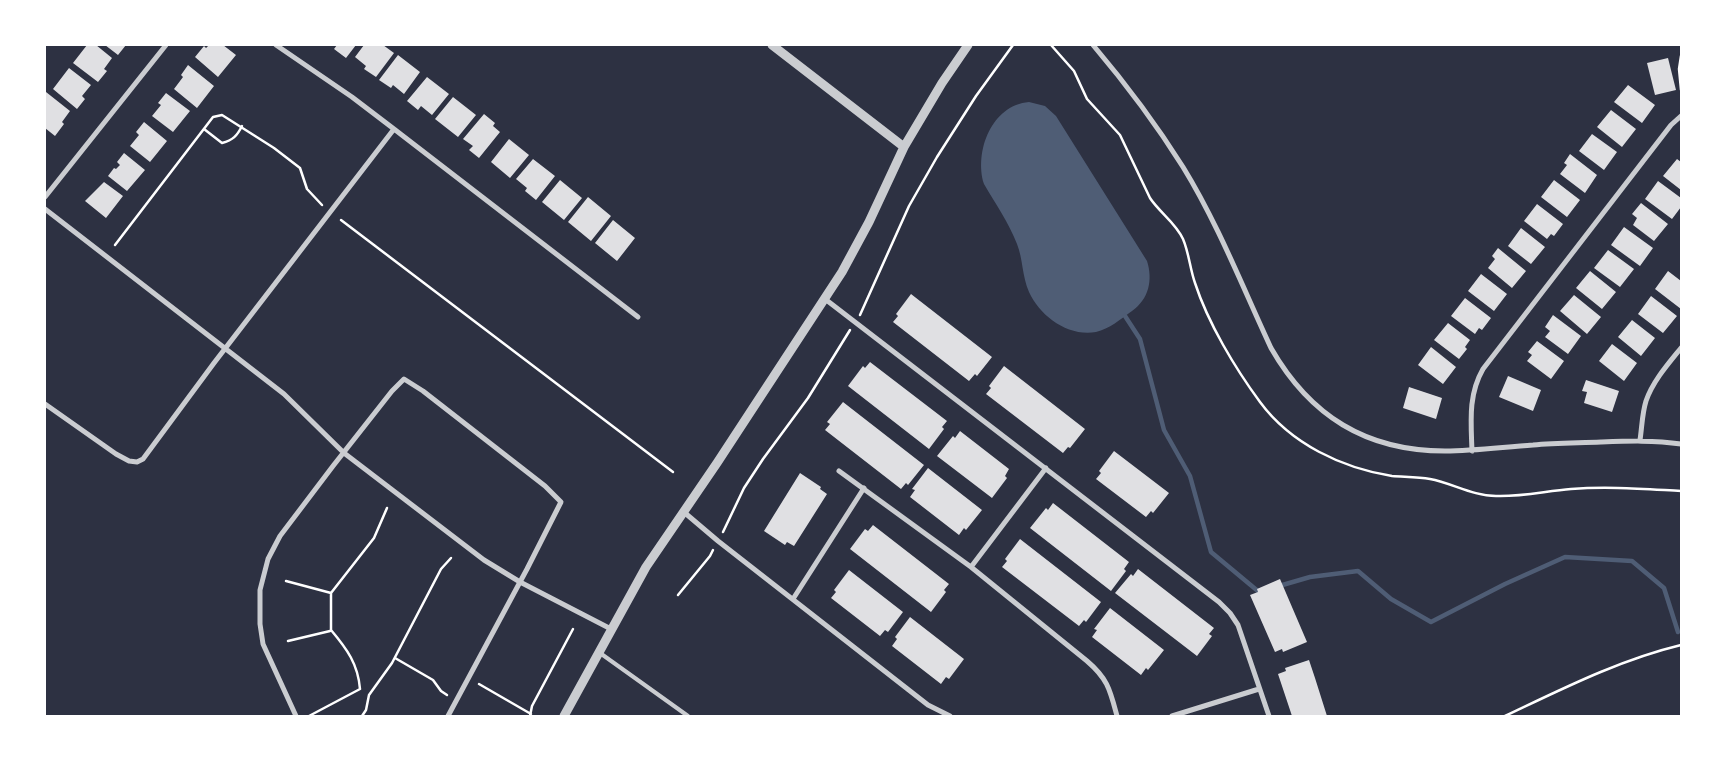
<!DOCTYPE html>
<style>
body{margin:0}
#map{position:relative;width:1726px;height:761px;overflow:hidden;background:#2d3142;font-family:Lato,sans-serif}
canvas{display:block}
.frame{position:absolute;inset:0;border:46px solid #fff;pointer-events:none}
</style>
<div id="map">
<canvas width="1726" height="761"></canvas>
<div class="frame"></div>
</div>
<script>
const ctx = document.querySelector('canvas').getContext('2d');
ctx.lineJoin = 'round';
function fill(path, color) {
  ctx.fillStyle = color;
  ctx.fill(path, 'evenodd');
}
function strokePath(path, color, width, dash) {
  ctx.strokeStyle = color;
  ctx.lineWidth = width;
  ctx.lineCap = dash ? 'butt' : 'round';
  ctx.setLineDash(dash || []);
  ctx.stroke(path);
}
fill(new Path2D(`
 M1029,102L1045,106L1056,116L1147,261C1153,280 1149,299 1132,311C1121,319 1109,329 1096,332C1068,337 1040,316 1029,292C1022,276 1023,259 1017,244C1009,223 995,203 984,184C974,151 992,105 1029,102Z`), '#4f5d75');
strokePath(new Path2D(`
 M1125,316L1140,339L1164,430L1190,476L1211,552L1259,592L1262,591
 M1279,586L1310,577L1358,571L1391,599L1431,622L1505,584L1565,557L1632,561L1664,588L1678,632`), '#4f5d75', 4.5);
fill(new Path2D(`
 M87,45H96L112,58L104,69L107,71L98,82L73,63Z
 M105,45H126L118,55Z
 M209,45H223L236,55L218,77L195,57L204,46L206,48Z
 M337,45H356L346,58L334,49Z
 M364,45H383L394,53L376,77L364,69L366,66L355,57Z
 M398,55L420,72L404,94L393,85L391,88L379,80Z
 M1668,58L1676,90L1655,95L1647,63Z
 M188,65L214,86L197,108L174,89L183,77L181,75Z
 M69,68L91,85L82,96L85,99L77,109L53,89Z
 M427,77L449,94L432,115L421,106L418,110L407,101Z
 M1628,85L1655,105L1642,123L1614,102Z
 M46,92L70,111L62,122L64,124L55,136L45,128V94Z
 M166,93L190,111L173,132L152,116L161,105L158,103Z
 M453,97L476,115L458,137L435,119Z
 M1611,110L1636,129L1622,147L1597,127Z
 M484,114L495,123L493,126L500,132L479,158L469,150L473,146L463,139Z
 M144,122L167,141L150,162L130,146L139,135L136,132Z
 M1592,134L1617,152L1604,170L1579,151Z
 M509,139L529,155L510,178L491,162Z
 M124,153L145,170L127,191L108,176L114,168L116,169L120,165L117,162Z
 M1570,154L1597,175L1585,193L1560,174L1567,165L1564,163Z
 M533,159L555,176L536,200L525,191L527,188L516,179Z
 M1677,159L1681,162V190L1663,176Z
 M560,180L582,198L564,220L542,202Z
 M1554,180L1580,200L1567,217L1541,197Z
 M1658,181L1681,198V207L1672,219L1645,199Z
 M104,182L123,196L106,218L85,201Z
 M588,197L611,216L591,241L568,222Z
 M1641,203L1668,224L1654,241L1633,225L1637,218L1632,214Z
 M1537,204L1563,224L1554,236L1551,234L1547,239L1524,221Z
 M613,220L635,238L617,261L595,243Z
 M1624,227L1653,248L1640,266L1611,245Z
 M1521,228L1545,247L1531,264L1508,246Z
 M1498,248L1526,271L1512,288L1488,268L1495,259L1492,256Z
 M1608,250L1634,269L1620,287L1594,268Z
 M1590,271L1616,292L1602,309L1576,288Z
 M1668,271L1681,281V309L1655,289Z
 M1481,274L1507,294L1494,311L1468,291Z
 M911,294L992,357L977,376L975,374L969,381L893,322L898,316L896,314Z
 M1574,295L1601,317L1587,334L1560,311Z
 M1651,296L1677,316L1663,333L1638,314Z
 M1465,298L1491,318L1482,330L1479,328L1475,334L1451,316Z
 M1553,315L1581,336L1568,354L1545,337L1550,331L1545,327Z
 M1632,320L1655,338L1641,356L1618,337Z
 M1448,323L1470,340L1465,347L1467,349L1459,359L1434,340Z
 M1537,341L1564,361L1551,379L1527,361L1532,355L1528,352Z
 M1612,344L1637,363L1624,381L1599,361Z
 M1431,347L1456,367L1443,384L1418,365Z
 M870,362L947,421L942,427L944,429L929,449L848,386L863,366L865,368Z
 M1004,366L1085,429L1070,448L1068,447L1063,453L986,394L991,388L989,386Z
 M1508,376L1541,390L1533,411L1499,397Z
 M1586,380L1619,391L1612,412L1584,403L1587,392L1582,391Z
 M1409,387L1442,398L1436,419L1403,408Z
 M843,402L924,465L908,485L906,483L901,489L825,430L830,424L827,422Z
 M960,431L1009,469L1005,476L1007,478L992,498L937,456L953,436L955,438Z
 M1114,451L1169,493L1153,513L1151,511L1146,517L1096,479L1101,473L1099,471Z
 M928,468L982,510L966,530L964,528L959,535L910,497L915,490L912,489Z
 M800,473L821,487L820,489L827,494L794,546L787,542L785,545L764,531Z
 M1053,503L1129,562L1124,569L1126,571L1111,591L1030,528L1046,508L1048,510Z
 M873,525L949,584L944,590L946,592L931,612L850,549L865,529L868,531Z
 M1020,539L1101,602L1086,622L1084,620L1079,626L1002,567L1007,561L1005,559Z
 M1138,569L1214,628L1209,634L1212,636L1197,656L1115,593L1131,574L1133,576Z
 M849,570L903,612L888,632L885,630L880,636L831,598L836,592L834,590Z
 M1280,579L1307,642L1283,652L1282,649L1275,652L1250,595L1258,592L1257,589Z
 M1110,608L1164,650L1148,670L1146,668L1141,675L1092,637L1097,630L1094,629Z
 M910,617L964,659L949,679L946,677L941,684L892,646L897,639L895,637Z
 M1309,660L1315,678L1327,716H1292L1278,674L1286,671L1285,668Z`), '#e0e0e3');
strokePath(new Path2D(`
 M1051,45L1074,71L1087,99L1120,135L1150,198C1159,212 1176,223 1183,239C1189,253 1190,269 1195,283C1208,323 1235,368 1260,402C1291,444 1342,468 1392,476C1405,477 1418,477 1430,479C1452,483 1473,496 1496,496C1521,497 1546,491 1571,489C1608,486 1644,489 1681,491
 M1681,56L1679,69L1681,90
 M204,129L222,143C233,140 237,136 242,126
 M341,220L673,472
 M115,245L213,117L222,115L274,148L300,168L307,189L322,205
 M860,315L909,206L937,157L976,96L1013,45
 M723,532L744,488L763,459L808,398L850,330
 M286,581L331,593
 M678,595L710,556L713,550
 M288,641L330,631
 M395,658L433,680L441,691L447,695
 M479,684L531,714
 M309,716L360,689C358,664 347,649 331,630V593L374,538L387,508
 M362,716L366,710L369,695L392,663L441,569L451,558
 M530,716L532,706L573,629
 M1505,716C1562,689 1619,660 1681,645`), '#fff', 2.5);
strokePath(new Path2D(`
 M600,653L688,716`), '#caccd0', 4);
strokePath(new Path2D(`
 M276,45L352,97L394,129L638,317
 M1093,45C1126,84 1156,124 1183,167C1218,224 1243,288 1271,348C1310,416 1366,451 1445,451C1475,451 1503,447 1533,445C1555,443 1578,443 1601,442C1628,441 1654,440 1681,444
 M45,197L166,45
 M45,209L284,394L344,453L484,560L520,582L611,629
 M825,299L1219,602L1230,613L1238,625L1269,716
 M45,404L116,454L129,461L137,462L143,459L214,363L394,129
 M1640,440C1642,427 1642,414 1646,401C1653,381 1668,364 1681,348
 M1472,451C1471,422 1468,395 1483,369L1671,125L1681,116
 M839,471L971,567L1087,661C1108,679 1110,690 1117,716
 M685,513L718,541L928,705L950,716
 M971,567L1046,468
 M793,599L864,488
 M296,716L263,644L260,624V590L268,559L280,536L333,466L392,391L404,379L423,391L545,486L561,502L527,569L448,716
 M1172,716L1259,689`), '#caccd0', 5);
strokePath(new Path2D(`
 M772,45L904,147
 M564,716L646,567L717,463L842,272L869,222L904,147L942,83L968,45`), '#caccd0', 9);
</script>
